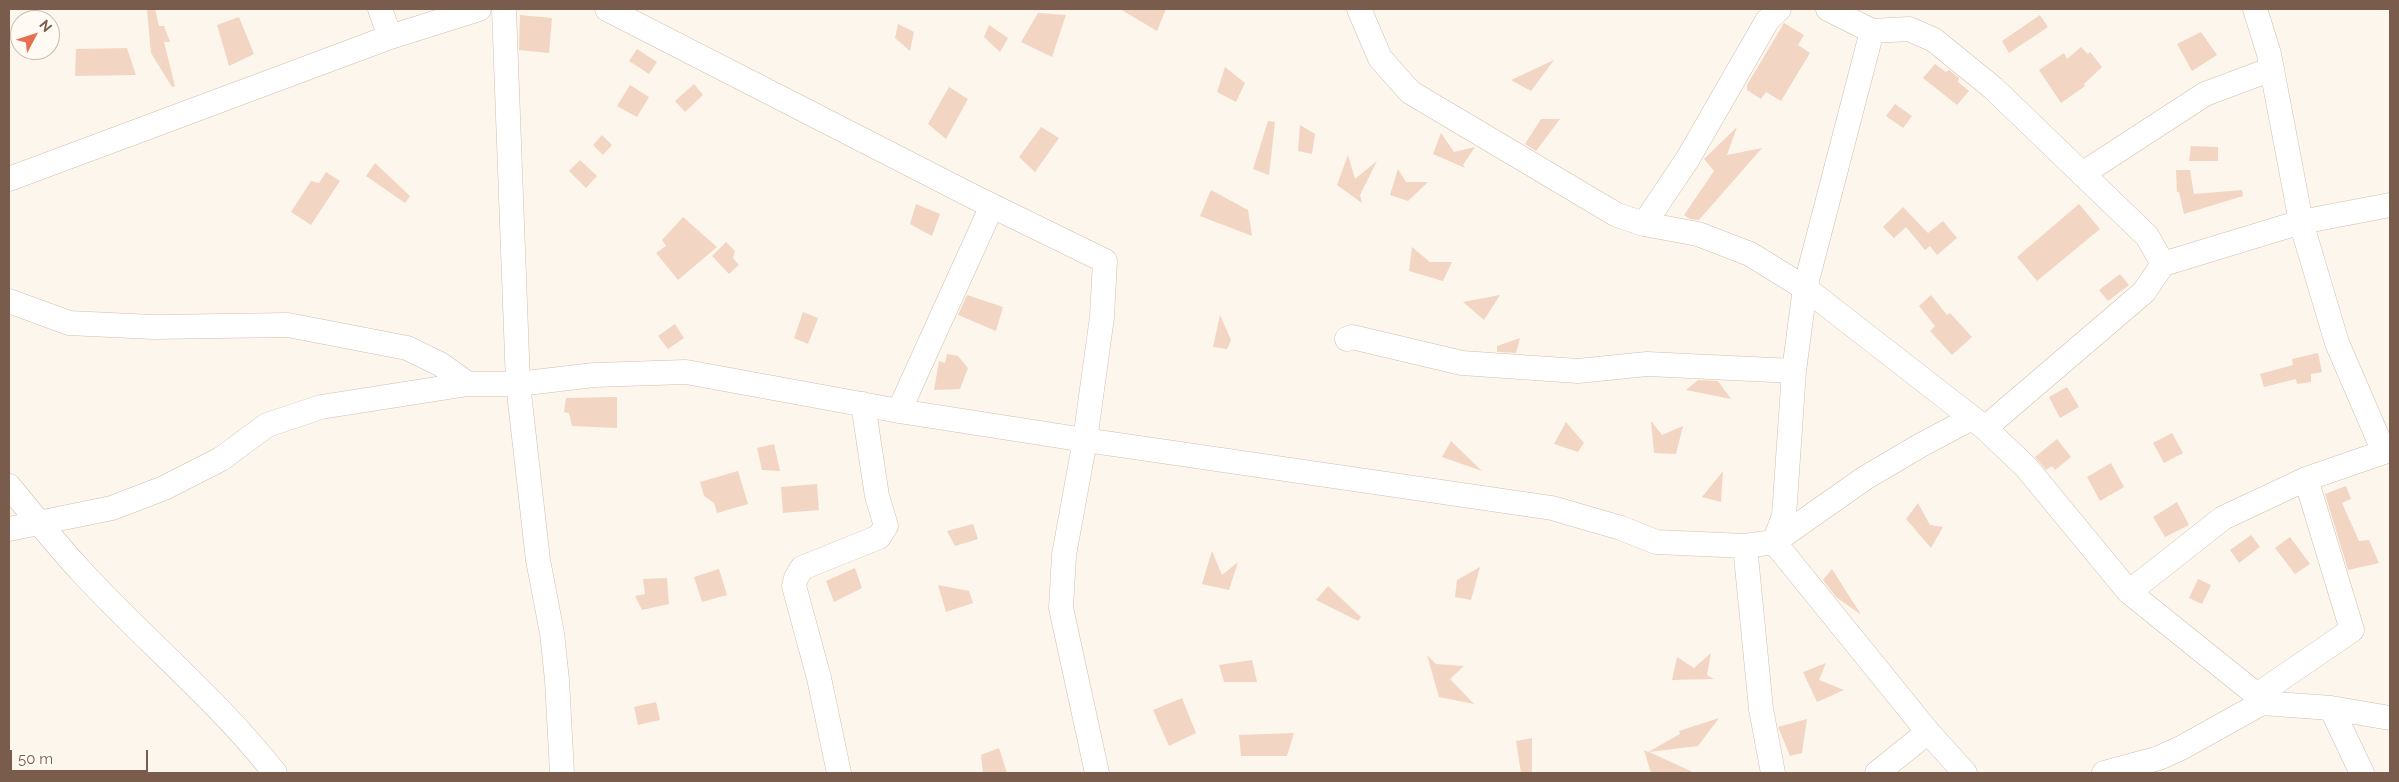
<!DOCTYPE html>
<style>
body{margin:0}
#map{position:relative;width:2399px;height:782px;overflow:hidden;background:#fdf6ec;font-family:Raleway,sans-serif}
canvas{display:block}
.frame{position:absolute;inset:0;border:10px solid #7a5c4d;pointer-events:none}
.north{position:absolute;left:10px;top:10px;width:50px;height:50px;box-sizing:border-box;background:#fffaf3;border:1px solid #cabbb1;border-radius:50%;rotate:50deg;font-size:14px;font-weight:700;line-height:20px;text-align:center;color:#7a5c4d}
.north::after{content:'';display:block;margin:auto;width:18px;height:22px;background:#e76f51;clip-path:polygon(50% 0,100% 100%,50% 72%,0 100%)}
.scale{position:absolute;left:10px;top:750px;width:138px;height:22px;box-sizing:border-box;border:2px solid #7a5c4d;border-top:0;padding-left:6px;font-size:15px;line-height:18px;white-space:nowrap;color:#7a5c4d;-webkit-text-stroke:4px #fffaf3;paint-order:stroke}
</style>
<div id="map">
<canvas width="2399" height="782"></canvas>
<div class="frame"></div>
<div class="north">N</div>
<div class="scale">50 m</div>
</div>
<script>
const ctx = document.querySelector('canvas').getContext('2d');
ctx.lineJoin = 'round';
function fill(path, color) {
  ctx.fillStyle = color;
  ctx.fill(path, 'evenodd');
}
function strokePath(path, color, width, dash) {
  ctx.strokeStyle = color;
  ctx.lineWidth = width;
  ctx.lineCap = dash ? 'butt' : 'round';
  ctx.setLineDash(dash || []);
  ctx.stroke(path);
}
fill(new Path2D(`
 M155,9L159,26H164L170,42H164L175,86L172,87L151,53L147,10Z
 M1120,9H1166L1157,31Z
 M1038,13L1066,15L1052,57L1021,42Z
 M520,15L552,18L549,53L519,50Z
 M2040,15L2048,27L2009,53L2002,41Z
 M239,17L254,54L229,66L217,25Z
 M1784,23L1804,35L1798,45L1810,53L1781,101L1766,92L1761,99L1747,90V85Z
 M898,24L914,32L910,51L895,38Z
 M989,25L1008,38L1000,52L984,37Z
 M2201,32L2217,55L2192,71L2177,44Z
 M2081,47L2088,54L2090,52L2102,67L2084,84L2085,86L2061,103L2039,70L2064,53L2067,59Z
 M127,48L136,75L75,76L76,49Z
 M637,49L657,62L649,74L629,61Z
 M1554,60L1531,91L1511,80Z
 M1935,64L1946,72L1949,70L1959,78L1958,82L1969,91L1957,105L1923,78Z
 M1225,67L1245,83L1236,102L1217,92Z
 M694,84L703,95L685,112L675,101Z
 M630,85L649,97L637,117L617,106Z
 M949,87L968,99L946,139L928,124Z
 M1895,104L1912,116L1903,128L1886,116Z
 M1541,119H1560L1536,151L1525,144Z
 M1268,121L1275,122L1269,175L1253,169Z
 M1300,125L1315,134L1312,154L1298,151Z
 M1041,127L1059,138L1035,172L1019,157Z
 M1737,127L1727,155L1762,148L1699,220L1690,219L1684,215L1714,171L1704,159Z
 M1441,133L1454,152L1475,147L1463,165L1465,168L1433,154Z
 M602,135L612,145L603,155L593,145Z
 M2191,146L2218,147V161H2189Z
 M1348,155L1355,179L1377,161L1360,195L1362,203L1337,185Z
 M580,160L597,176L586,188L569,171Z
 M375,163L410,196L405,203L366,176Z
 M1398,169L1406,182H1428L1408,201L1390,195Z
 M2176,170H2190L2194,194L2242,190L2243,196L2184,214L2179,192H2177Z
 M326,172L340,181L311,225L291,212L311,181L319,183Z
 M1211,190L1248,210L1252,236L1200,216Z
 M916,204L940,214L932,236L910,224Z
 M2079,204L2100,229L2037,281L2017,257Z
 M1903,207L1928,233L1943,221L1957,238L1937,255L1930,246L1925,250L1906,227L1894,238L1883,227Z
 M683,217L717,247L678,280L656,253L666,246L662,240Z
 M726,242L735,251L733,258L739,265L729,274L712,256Z
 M1412,247L1430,262H1452L1443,281L1409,271Z
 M2120,274L2129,285L2108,301L2099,290Z
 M967,295L1003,307L996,331L958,315Z
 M1500,295L1484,320L1463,302Z
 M1931,295L1947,315L1950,313L1972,337L1952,355L1930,331L1935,326L1919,306Z
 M803,312L818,318L808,344L794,338Z
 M1220,315L1231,340L1227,349L1213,347Z
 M675,324L684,338L668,349L658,336Z
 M1520,338L1516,353L1497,352V346Z
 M2318,353L2322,372L2311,374V382L2297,384L2296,379L2264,387L2260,374L2293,365L2292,359Z
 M947,354L958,356L968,368L960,389L934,390L939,361L945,363Z
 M1698,380L1718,381L1731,399L1686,390Z
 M2067,387L2079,407L2060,418L2049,397Z
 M617,397V428L572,426L569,413L564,412L566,398Z
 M1651,421L1662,435L1683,426L1676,454L1654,453Z
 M1566,422L1584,443L1578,452L1554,444Z
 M2172,433L2183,453L2164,463L2153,443Z
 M2057,439L2071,457L2055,470L2052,466L2046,470L2035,457Z
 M1451,441L1482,471L1442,457Z
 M774,444L780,471L762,470L757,448Z
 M2111,463L2124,487L2100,501L2087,477Z
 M738,471L748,504L717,513L714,503L704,496L700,482Z
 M1723,471L1721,502L1702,497Z
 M817,484L819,510L783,513L781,487Z
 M2346,486L2351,499L2342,503L2359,541L2369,540L2379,563L2348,570L2325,494Z
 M2177,502L2189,525L2165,537L2153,517Z
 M1918,503L1930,525L1943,527L1931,548L1906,519Z
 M973,524L978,539L955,546L947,531Z
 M2251,535L2260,547L2239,563L2230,550Z
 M2290,537L2310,564L2295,574L2275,548Z
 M1212,551L1222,575L1238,562L1229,590L1202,584Z
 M1480,567L1471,600L1455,597L1457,580Z
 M855,568L862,588L834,602L826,581Z
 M719,569L727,595L702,602L694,577Z
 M1832,569L1860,613V614L1836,597L1823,580Z
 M667,578L669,604L642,610L635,596L645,594L643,579Z
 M2198,579L2211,585L2202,604L2189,598Z
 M938,585L969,591L973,603L946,612Z
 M1328,586L1361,617L1358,621L1316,600Z
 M1711,653L1707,675L1714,679L1672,680L1677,657L1694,668Z
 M1427,655L1436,664L1464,666L1450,679L1474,704L1439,697Z
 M1252,660L1257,682H1224L1219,665Z
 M1826,663L1819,680L1844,690L1817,702L1803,672Z
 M1182,698L1196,733L1169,746L1153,710Z
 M656,702L660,720L638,725L634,707Z
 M1719,718L1698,746L1649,752L1695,773H1651L1644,750L1648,752L1680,734L1679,731Z
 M1807,719L1802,753L1790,756L1778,727Z
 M1294,733L1287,756H1241L1239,735Z
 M1532,738V773H1521L1516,741Z
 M999,748L1007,773H983L981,755Z`), '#f3d5c3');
const minor = new Path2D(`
 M380,9L390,37
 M504,9L518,384L538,560L552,633L557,680L562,773
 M607,9L976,198L1105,261L1102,317L1085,440L1064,555L1061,608L1097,773
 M1359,9L1380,58L1410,92L1617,215L1644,224L1698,234L1750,254L1805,288L1985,428L2026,467L2129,592L2257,695L2262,703
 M2255,9L2269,54L2301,222L2337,343L2384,452
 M1872,31L1909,29L1934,40L1993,88L2147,236L2163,264L2301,222L2390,205
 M2082,174L2205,94L2272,69
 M9,179L390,37L479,9
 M1644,224L1687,160L1767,21L1779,9
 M9,301L69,323L153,327L288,325L407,348L440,364L468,384
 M1347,339L1352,337L1462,363L1578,371L1647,364L1794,371
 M899,411L992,206
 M1985,428L2144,292L2163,264
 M9,486C32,514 55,543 80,570C143,639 217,699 275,773
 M9,529L112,508L164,488L221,459L267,425L321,407L468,384H518L594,375L686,372L899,411L1085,440L1552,508L1621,528L1656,542L1745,546L1774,542L1865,478L1921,445L1972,418
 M1774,542L1784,516L1794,371L1805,288L1872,31L1828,9
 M1774,542L1928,732L1965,773
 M1745,546L1761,709L1773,773
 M2129,592L2223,518L2306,479L2390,450
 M2257,695L2352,630L2306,479
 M2331,708L2362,773
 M839,773L819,678L794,586L796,578L802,568L879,537L886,526L877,496L863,404
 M1877,773L1928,732
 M2104,773L2159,758L2181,748L2262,703L2331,708L2390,718`);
strokePath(minor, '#d1beb0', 25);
strokePath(minor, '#fff', 24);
</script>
